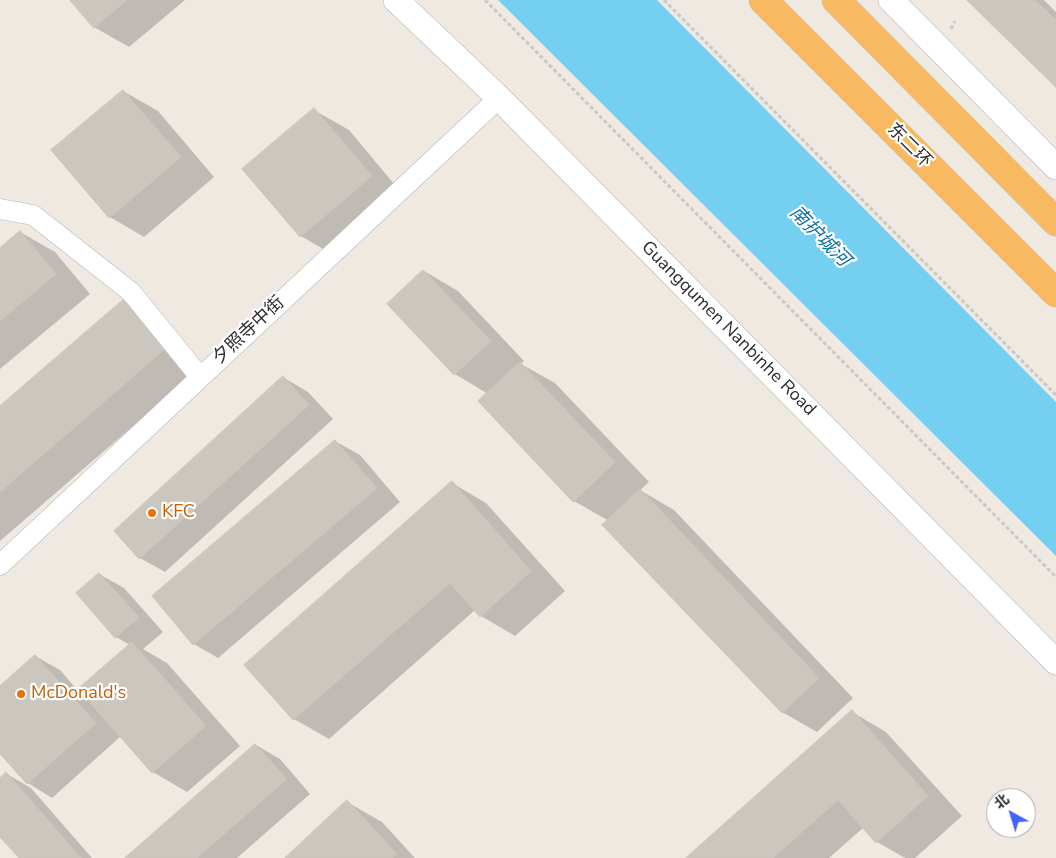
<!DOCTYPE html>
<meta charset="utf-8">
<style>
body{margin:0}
#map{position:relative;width:1056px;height:858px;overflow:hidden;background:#efe9e1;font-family:"Nunito Sans","Noto Sans SC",sans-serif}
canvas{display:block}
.north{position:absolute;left:986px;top:788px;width:50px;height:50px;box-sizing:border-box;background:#fff;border:1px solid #ababab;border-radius:50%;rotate:321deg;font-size:14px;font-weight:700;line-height:20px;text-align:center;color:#2e2e2e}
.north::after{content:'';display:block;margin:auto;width:18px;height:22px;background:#4264fb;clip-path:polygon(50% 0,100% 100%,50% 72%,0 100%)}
</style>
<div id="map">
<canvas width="1056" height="858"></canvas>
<div class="north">北</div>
</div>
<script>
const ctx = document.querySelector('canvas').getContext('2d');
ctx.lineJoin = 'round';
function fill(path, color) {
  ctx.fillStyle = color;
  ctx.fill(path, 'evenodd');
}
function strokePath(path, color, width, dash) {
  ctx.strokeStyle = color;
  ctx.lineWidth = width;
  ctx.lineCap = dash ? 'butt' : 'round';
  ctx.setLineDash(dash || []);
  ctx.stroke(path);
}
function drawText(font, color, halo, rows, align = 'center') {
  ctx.font = font + ' "Nunito Sans","Noto Sans SC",sans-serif';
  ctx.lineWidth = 4.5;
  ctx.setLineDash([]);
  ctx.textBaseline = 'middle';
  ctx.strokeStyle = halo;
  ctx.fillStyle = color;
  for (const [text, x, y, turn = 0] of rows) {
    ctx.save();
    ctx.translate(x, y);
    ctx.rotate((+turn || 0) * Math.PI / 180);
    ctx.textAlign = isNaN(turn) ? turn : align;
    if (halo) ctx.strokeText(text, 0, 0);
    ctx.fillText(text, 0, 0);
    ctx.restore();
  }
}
fill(new Path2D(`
 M498,0H657L1056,402V556Z`), '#75cff0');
fill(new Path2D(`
 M71,0H185L129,47L94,27Z
 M969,0H1044L1056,12V85Z
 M123,91L158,111L214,177L144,237L110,217Z
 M314,110L349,130L405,197L335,256L301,236Z
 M20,232L55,252L90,294L0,369V249Z
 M424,271L458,291L524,361L521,364L555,383L649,482L640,490L674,510L853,698L817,732L782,712L609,521L574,501L488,394L455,374Z
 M123,301L157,321L199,369L0,541V407Z
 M284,378L308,392L333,419L165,572L140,558L115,531Z
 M335,441L360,455L400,502L218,658L194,644Z
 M452,483L486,503L565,591L515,636L481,616L475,610L329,739L294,719L246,665Z
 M99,574L124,588L163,632L143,649L167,663L240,746L187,792L153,772L121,736L52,798L28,783L0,752V688L35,656L60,670L78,691L130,645L116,637L77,593Z
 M852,712L886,732L962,816L915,858H905L877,842L864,827L829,858H688Z
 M256,745L280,759L310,794L237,858H127Z
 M7,774L31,788L92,858H20L0,835V780Z
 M347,802L382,822L415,858H286Z`), '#0003');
const building = new Path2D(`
 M70,0H127L94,28Z
 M967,0H1035L1056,20V87Z
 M123,90L181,157L109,218L51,150Z
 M314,108L372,176L300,237L242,169Z
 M20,231L56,274L0,321V248Z
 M423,270L491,341L454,375L387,304Z
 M123,300L165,349L0,492V406Z
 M520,362L615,462L573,502L478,401Z
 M283,376L309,405L139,559L114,531Z
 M335,440L377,488L193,645L152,596Z
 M452,481L531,571L480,617L450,583L293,720L244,665Z
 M640,489L819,678L782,713L602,525Z
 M99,573L139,617L115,638L76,593Z
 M132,642L206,726L152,773L78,689Z
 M35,655L96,723L27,784L0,754V686Z
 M852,710L928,796L876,843L838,800L773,858H686Z
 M255,744L287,779L197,858H125Z
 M6,772L81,858H19L0,837V778Z
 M347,800L397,854L392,858H285Z`);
fill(building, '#cbc7bf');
strokePath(building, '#cbc5ba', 1);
const minor = new Path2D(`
 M0,209L33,215L131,292L200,377
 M0,565L499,98`);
const tertiary = new Path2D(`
 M396,0L499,98L1056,662
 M891,0L1056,167`);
const trunk = new Path2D(`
 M763,0L1056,293
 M836,0L1056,222`);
strokePath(minor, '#b4b7c1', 21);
strokePath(tertiary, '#b4b7c1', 26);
strokePath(trunk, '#c9c9c9', 29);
strokePath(new Path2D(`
 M485,0L1056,577
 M664,0L1056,395
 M951,29L955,21`), '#c9c9c9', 3, [4, 2.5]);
strokePath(minor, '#fff', 20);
strokePath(tertiary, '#fff', 25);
strokePath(trunk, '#f8ba60', 28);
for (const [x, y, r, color] of [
 [152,513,5,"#e8710a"],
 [21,694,5,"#e8710a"]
]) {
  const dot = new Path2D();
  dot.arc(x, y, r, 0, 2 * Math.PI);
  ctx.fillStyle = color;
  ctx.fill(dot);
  strokePath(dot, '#fff', 2);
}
drawText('18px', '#2e2e2e', '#fff', [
 ["东二环",909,146,45],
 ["Guangqumen Nanbinhe Road",728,329,45],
 ["夕照寺中街",249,331,-43]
]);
drawText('18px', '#c56008', '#fff', [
 ["KFC",162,513],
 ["McDonald's",31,694]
], 'left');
drawText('italic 19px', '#0d6fa3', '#fff', [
 ["南护城河",819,237,45]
]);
</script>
